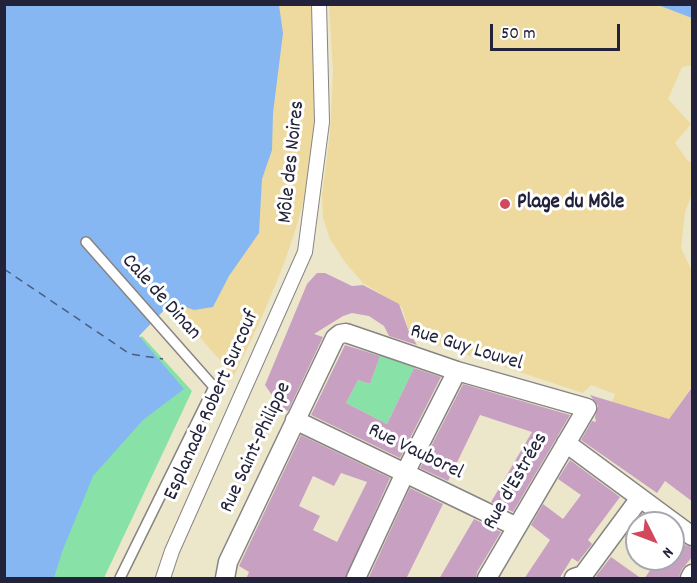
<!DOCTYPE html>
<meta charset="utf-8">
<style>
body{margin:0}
#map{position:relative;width:697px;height:583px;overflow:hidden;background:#ece7cb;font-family:Dekko,sans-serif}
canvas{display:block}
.frame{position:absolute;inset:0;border:6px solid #22223b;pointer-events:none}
.north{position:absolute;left:625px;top:511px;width:60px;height:60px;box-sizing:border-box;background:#fff;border:2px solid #a7a7b1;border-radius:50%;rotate:132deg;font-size:16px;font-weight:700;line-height:24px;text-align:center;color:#22223b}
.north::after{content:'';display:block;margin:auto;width:21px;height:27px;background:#d1495b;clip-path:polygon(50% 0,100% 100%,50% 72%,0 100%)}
.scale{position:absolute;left:490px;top:24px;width:130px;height:27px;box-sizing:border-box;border:3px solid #22223b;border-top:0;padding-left:8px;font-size:18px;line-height:21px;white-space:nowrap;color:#22223b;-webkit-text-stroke:4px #fff;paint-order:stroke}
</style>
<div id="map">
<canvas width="697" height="583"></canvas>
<div class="frame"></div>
<div class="north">N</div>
<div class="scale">50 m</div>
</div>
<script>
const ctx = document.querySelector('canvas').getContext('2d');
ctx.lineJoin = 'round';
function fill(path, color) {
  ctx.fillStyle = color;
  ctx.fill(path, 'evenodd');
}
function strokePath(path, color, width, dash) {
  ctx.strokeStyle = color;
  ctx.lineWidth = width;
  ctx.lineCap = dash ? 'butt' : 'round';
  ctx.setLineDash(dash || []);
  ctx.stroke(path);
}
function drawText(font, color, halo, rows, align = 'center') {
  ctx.font = font + ' Dekko,sans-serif';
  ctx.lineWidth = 6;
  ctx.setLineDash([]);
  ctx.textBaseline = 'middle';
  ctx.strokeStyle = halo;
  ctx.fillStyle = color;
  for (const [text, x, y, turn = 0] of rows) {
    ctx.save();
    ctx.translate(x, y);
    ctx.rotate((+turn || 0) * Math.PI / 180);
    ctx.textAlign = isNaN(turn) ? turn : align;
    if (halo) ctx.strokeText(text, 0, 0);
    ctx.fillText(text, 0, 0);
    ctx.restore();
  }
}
fill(new Path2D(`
 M142,336L192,391L104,578H5L4,531L115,354Z
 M380,355L415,366L387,424L346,403L358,380L370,384Z`), '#88e2a7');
fill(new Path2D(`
 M4,5H312C314,44 318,85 316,124C311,211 272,299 234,376L103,228Z
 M329,5H692V65L682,67L668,99L691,124L675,143L688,161L692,162V194L685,212L681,248L692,271V386L669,419L612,402L615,394L591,385L583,393L412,337L409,332L402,307L363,283L344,261L330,239L323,218L322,195L330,134L333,71Z`), '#eeda9e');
fill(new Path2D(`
 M4,5H279L283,33L273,113L272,150L262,179L259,233L229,276L213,307L194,310L172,302L139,336L184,389L143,420L93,476L62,552L54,578H5Z
 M658,5H692V18Z`), '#86b7f2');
strokePath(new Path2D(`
 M4,269L130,354L163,359`), '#4a5e84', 1.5, [8, 6]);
fill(new Path2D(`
 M317,273H325L352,286L363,285L399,304L409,332L417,345L389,336L384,326L369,316L352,313L343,316L314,334L323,337L288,411L280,407L265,385L307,284Z
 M345,345L380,356L370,384L358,380L346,403L387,424L414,368L441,377L400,458L311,415Z
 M463,384L570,415L513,512L491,502L532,432L480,415L448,481L420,468Z
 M693,386V502L665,481L657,493L581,440L592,421L596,422L595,417L598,406L590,395L669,419Z
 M301,435L390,478L345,579H246L249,572L239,566ZM341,473L367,482L337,542L313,530L320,516L299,506L313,476L334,486Z
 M570,460L620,497L588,540L592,544L578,562L572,558L559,579H524L550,540L531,525L543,504L563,519L581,495L558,479Z
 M410,488L443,504L406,579H368Z
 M474,519L501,532L477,572L476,579H439Z
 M673,536L685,545L693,547V556L682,569L678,579H644L658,559H673Z
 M611,557L642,579H599L596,576Z`), '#c8a0c2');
const service = new Path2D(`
 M86,242L214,387L120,578`);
const pedestrian = new Path2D(`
 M163,578L172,551L305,252L322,122L319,4`);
const minor = new Path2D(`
 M295,420L517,527
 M566,443L692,536
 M225,578L228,562L335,338L340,334L346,333L457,371L587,408L487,578
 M356,578L405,473L457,371
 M574,578L583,575L640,498
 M690,578L692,574`);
strokePath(service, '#878483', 12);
strokePath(pedestrian, '#878483', 16);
strokePath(minor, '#878483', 21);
strokePath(service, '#fff', 9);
strokePath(pedestrian, '#fff', 14);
strokePath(minor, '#fff', 18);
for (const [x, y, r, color] of [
 [505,204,6,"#d1495b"]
]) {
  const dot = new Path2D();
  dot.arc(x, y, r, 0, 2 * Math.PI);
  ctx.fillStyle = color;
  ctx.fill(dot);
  strokePath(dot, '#fff', 2);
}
drawText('21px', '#22223b', '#fff', [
 ["Môle des Noires",293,162,-84],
 ["Cale de Dinan",160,298,48],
 ["Rue Guy Louvel",466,349,17],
 ["Esplanade Robert Surcouf",213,406,-66],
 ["Rue Saint-Philippe",257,448,-65],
 ["Rue Vauborel",415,453,26],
 ["Rue d'Estrées",517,482,-60]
]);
drawText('bold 21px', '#22223b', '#fff', [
 ["Plage du Môle",517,204]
], 'left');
</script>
